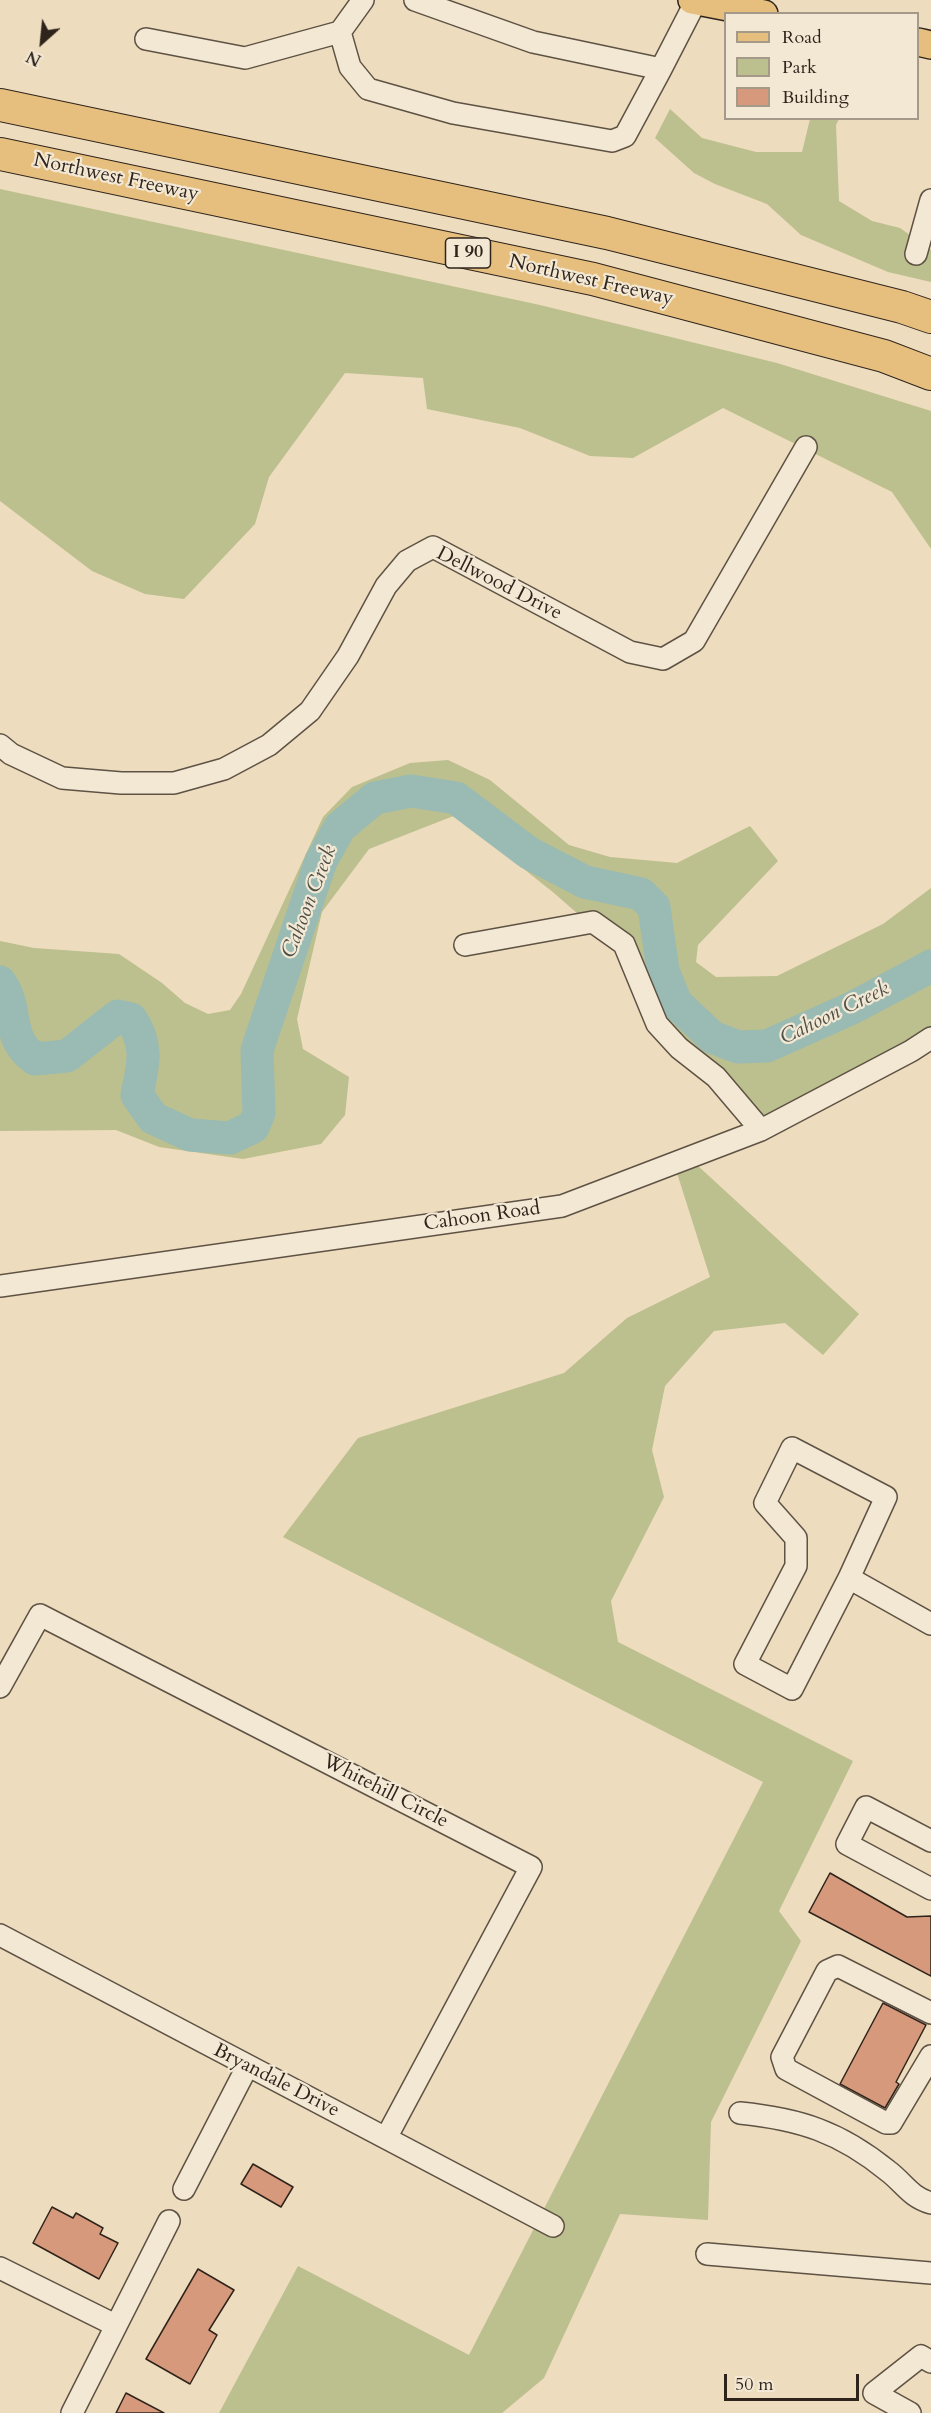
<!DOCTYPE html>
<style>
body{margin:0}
#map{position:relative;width:931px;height:2413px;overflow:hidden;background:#eddcbd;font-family:Cardo,serif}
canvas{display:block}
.legend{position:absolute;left:724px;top:12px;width:195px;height:108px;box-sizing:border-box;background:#f3e8d4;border:2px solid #a59a8a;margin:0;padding:8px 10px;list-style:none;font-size:18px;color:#2f241c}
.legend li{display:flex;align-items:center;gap:12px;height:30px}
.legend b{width:30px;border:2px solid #a59a8a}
.north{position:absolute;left:12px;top:12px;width:60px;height:60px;-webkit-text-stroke:4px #f3e8d4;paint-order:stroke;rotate:207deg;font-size:16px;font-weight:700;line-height:24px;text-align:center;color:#2f241c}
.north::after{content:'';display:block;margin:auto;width:21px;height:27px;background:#2f241c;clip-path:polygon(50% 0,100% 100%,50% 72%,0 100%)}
.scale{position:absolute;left:724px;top:2374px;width:135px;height:27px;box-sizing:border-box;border:3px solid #2f241c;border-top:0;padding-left:8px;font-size:18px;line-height:21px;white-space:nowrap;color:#2f241c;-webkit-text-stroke:4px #f3e8d4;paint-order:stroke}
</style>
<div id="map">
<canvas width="931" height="2413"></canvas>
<ul class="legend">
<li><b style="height:8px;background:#e6be7e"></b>Road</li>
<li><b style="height:16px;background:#bcbf8e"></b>Park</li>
<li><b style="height:16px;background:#d6997c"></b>Building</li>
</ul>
<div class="north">N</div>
<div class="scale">50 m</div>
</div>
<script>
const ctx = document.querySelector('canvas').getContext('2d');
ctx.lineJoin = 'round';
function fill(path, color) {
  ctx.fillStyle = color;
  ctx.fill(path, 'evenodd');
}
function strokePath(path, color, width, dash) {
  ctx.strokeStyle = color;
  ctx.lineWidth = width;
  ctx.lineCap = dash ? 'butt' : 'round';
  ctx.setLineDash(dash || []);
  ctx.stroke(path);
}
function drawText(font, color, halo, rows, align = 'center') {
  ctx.font = font + ' Cardo,serif';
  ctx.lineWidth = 4.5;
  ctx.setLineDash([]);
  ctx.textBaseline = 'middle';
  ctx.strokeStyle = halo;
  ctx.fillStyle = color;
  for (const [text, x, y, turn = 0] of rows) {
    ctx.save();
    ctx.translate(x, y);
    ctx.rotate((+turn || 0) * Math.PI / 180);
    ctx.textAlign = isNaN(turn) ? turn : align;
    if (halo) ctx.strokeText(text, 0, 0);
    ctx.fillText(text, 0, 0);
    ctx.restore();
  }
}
fill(new Path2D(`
 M670,109L702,138L756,152H802L810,119H839L836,125L839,201L872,221L900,228L931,250V282L888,272L801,235L767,204L715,184L694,173L655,138Z
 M0,189L540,305L777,363L931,411V549L892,492L723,408L633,458L590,456L520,428L427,409L423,378L345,373L269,477L255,524L184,599L145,594L92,571L0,501Z
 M448,760L490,780L569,845L610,857L677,863L750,826L778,861L698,945L696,962L716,977L777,976L883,924L931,888V1046L759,1138L703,1078L618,949L554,893L456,815L369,849L322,912L297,1019L303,1049L349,1077L345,1115L321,1144L243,1159L159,1147L116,1130L0,1131V941L34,948L119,954L162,983L185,1003L208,1014L230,1010L241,994L323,817L352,787L410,763Z
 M697,1165L859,1314L823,1355L785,1323L714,1331L665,1386L652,1450L664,1497L611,1601L618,1642L853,1761L779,1911L801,1941L711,2122L708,2220L620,2214L544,2378L502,2413H219L298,2266L469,2355L763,1782L283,1537L358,1438L564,1373L627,1318L710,1277L677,1173Z`), '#bcbf8e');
strokePath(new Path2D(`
 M0,982C20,1011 4,1036 35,1059L67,1056L118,1016L131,1019C149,1046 143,1065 137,1095L153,1118L190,1135L230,1138L253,1127L259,1113L257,1050L321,861L340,827L375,798L411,791L456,798L529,853L585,882L641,894L654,907L663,971L676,1003L712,1037L738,1047L767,1046L852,1008L931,966`), '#99bbb3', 33);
const building = new Path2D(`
 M830,1873L907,1917L931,1916V1976L809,1912Z
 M883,2003L926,2025L896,2082L899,2084L885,2108L840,2084Z
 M253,2164L293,2187L281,2207L241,2184Z
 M52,2207L73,2218L76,2213L103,2228L100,2234L118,2243L99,2279L33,2243Z
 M198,2269L234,2290L209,2330L217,2335L190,2384L146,2359Z
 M126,2393L164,2413H116Z`);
fill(building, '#d6997c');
strokePath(building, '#2f241c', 1.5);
const minor = new Path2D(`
 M415,0L533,42L661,69L696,1
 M340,32L350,67L368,89L453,113L612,141L625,136L661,69
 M146,39L245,58L340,32L363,0
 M916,254L931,200
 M0,745L11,754L62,778L121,783H174L224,769L269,745L310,711L348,656L386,586L407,561L433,547L630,652L663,659L694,641L806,447
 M465,945L593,922L624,944L657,1024L679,1048L716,1077L761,1130
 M0,1286L562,1206L761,1130L911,1051L931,1038
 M792,1448L886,1497L849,1578L792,1689L745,1664L796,1566V1538L765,1503Z
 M849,1578L931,1624
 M0,1687L40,1615L531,1867L386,2138
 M931,1841L866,1807L847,1844L931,1889
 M0,1935L553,2226
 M931,2013L838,1966L827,1971L782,2057L786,2069L886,2123H891L931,2056
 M740,2113C800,2119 840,2132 888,2171C904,2183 910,2197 931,2203
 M184,2189L247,2067
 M707,2254L931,2273
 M0,2268L115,2325
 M72,2413L169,2221
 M910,2413L874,2393L921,2356L931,2362`);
const major = new Path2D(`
 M692,0L764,14
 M918,42L931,45`);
const highway = new Path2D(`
 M0,105L607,233L902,307L931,317
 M0,154L593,279L884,356L931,374`);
strokePath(minor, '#5e5244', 24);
strokePath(major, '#2f241c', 30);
strokePath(highway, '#2f241c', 34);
strokePath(minor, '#f3e8d4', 21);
strokePath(major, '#e6be7e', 27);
strokePath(highway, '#e6be7e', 32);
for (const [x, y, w] of [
 [468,253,45]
]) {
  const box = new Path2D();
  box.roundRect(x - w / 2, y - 15, w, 30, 4.5);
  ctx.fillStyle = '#f3e8d4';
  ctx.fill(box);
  strokePath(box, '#2f241c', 1.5);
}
drawText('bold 18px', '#2f241c', null, [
 ["I 90",468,253]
]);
drawText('20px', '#2f241c', '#f3e8d4', [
 ["Northwest Freeway",116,178,12],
 ["Northwest Freeway",591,281,13],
 ["Dellwood Drive",499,584,27],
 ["Cahoon Road",482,1217,-8],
 ["Whitehill Circle",385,1792,27],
 ["Bryandale Drive",276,2081,27]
]);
drawText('italic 21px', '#4f5149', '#f3e8d4', [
 ["Cahoon Creek",310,902,-69],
 ["Cahoon Creek",835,1014,-26]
]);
</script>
